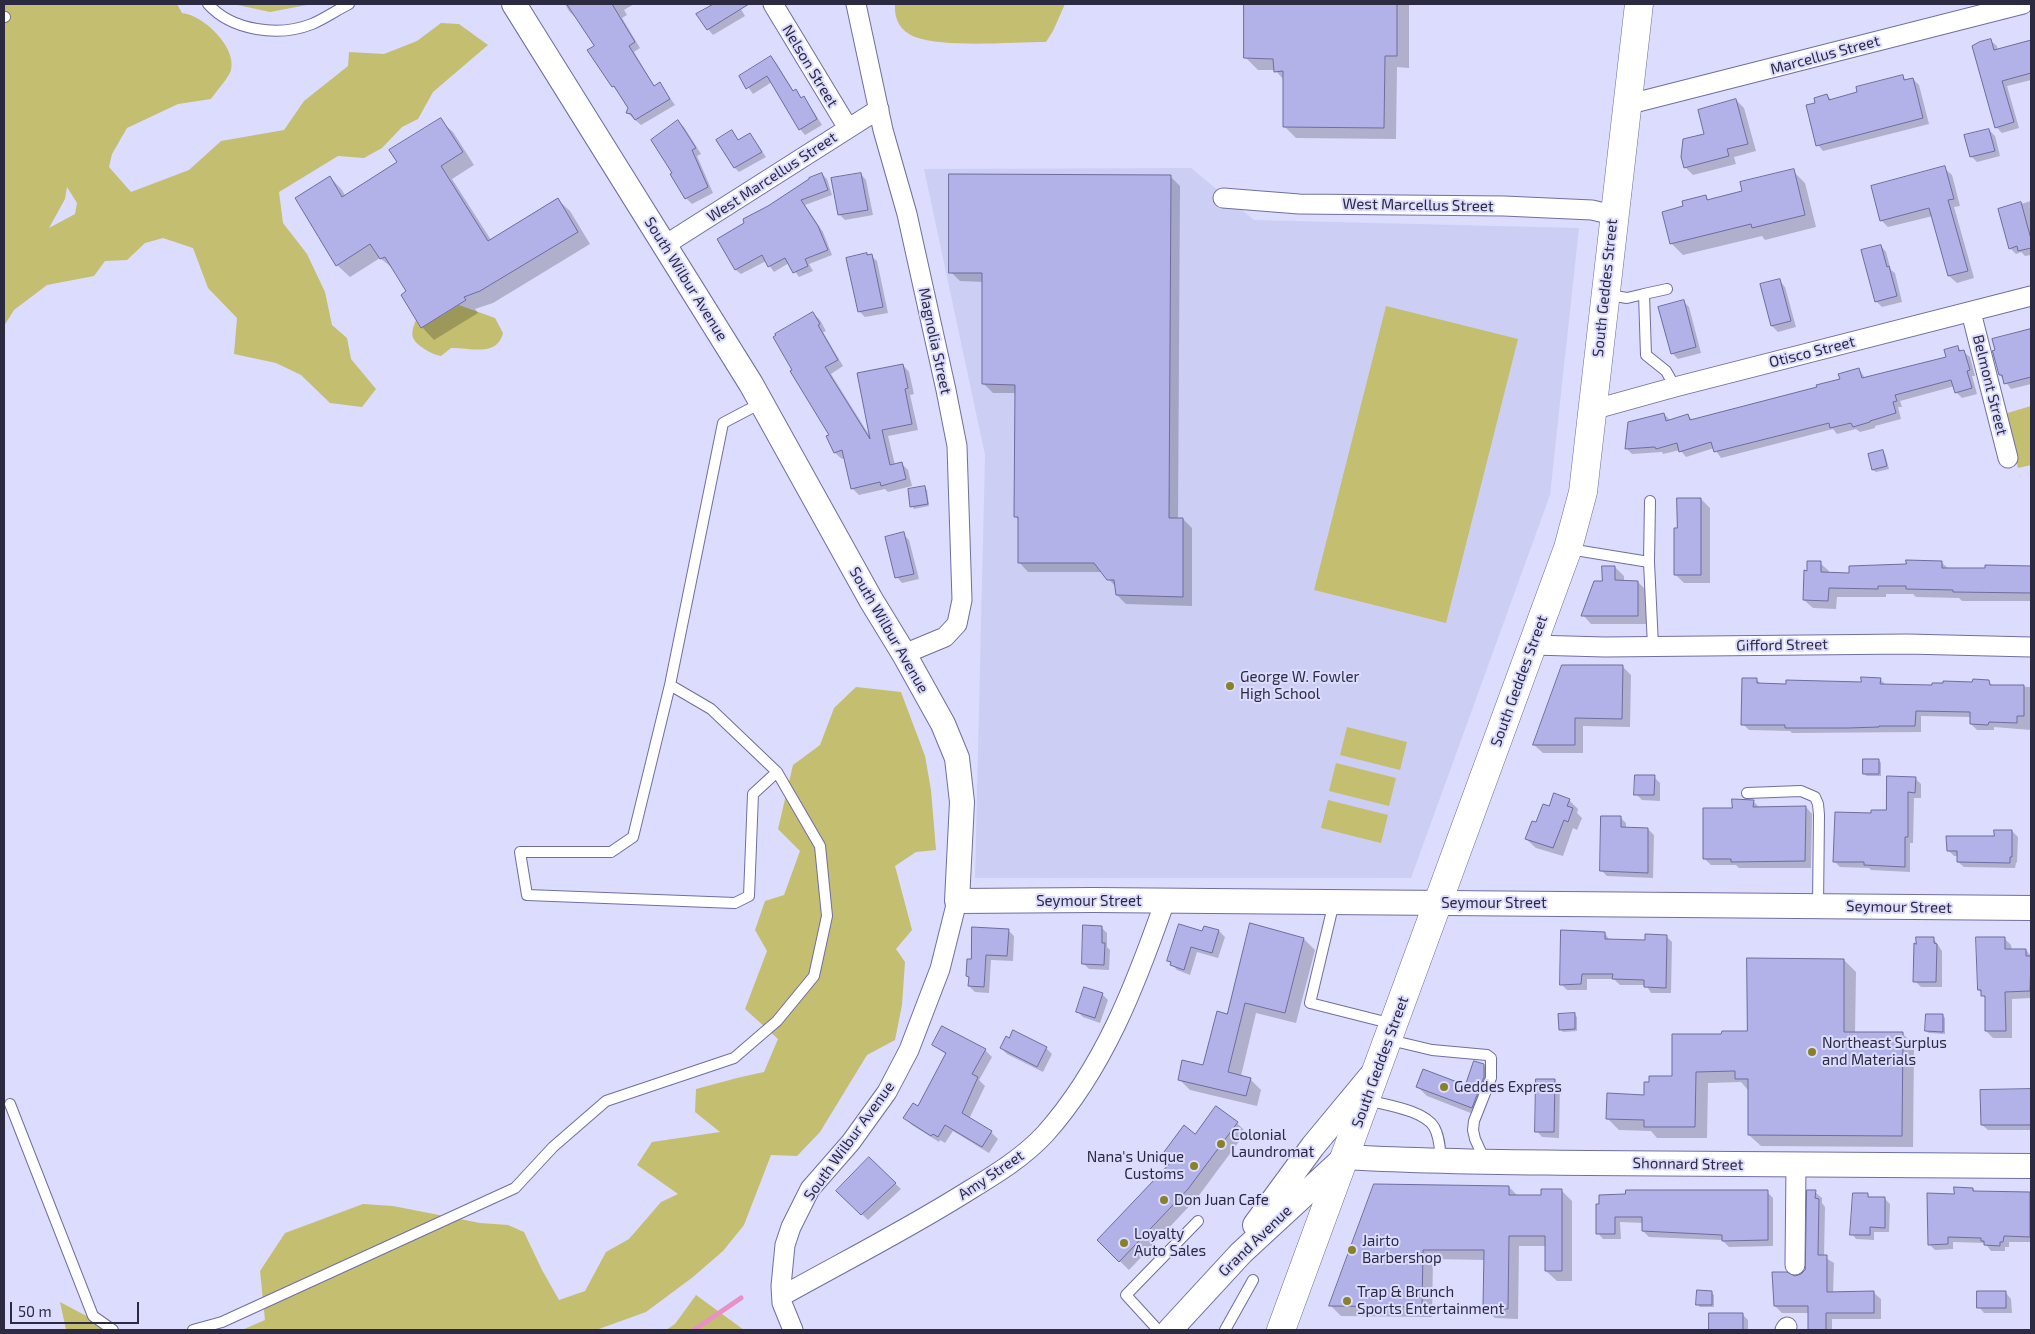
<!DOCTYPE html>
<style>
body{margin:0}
#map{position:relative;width:2035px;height:1334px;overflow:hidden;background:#dcdcff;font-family:"Exo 2",sans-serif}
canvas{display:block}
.frame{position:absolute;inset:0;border:5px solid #2b2a40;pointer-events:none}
.scale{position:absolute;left:10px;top:1302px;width:129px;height:22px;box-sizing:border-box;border:2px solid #2b2a40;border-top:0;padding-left:6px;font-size:15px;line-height:18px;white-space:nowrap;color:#2b2a40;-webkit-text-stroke:4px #dcdcff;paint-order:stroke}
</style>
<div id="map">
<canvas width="2035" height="1334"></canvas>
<div class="frame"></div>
<div class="scale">50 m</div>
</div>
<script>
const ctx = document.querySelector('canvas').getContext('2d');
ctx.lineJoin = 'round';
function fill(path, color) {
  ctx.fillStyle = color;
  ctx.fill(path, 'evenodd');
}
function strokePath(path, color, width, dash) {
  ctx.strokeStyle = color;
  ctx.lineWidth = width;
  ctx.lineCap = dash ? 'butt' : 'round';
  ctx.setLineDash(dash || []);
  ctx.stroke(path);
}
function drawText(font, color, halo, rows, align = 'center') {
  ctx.font = font + ' "Exo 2",sans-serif';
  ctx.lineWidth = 4;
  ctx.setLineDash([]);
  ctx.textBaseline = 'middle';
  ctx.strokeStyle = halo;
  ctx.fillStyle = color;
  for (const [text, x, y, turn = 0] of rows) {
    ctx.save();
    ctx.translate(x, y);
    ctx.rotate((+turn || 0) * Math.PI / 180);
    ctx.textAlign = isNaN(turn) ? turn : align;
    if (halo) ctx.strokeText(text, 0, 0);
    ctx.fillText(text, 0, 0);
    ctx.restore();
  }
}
fill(new Path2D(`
 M1191,168L1254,220L1579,228L1550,495L1411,878H975L985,455L924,169Z`), '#cdcef4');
fill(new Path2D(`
 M4,4H177L182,13C203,15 237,47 231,70C229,77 216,92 211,99L178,104L127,128L112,154L109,167L131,192L189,170L221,141L284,130L304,101L348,66L349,52L384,54L417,41L441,23L459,24L488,45L433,92L418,119L402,127L382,148L364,158L338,156L279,192L283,223L307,254L325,292L332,325L347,338L351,359L376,389L362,407L330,403L301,375L276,363L234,354L237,318L208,288L193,248L163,238L145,243L127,260L105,261L94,276L47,285L14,310L4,326ZM67,187L77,203L75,214L49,228L65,199Z
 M233,4H312L270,12Z
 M895,4H1065L1053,31L1046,42C1012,42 945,48 915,37C900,31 894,19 895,4Z
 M459,305L495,318L503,333C497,358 468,347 451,348L441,356C435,355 431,353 426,350C412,341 409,336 416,320L421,328Z
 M1386,306L1518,339L1446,623L1314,590Z
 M2031,406V465L2018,468L2004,414Z
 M856,687L901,692L925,756L931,790L936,850L916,852L895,866L912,930L896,949L905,962L902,1005L895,1040L867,1055L820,1132L797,1156L771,1155L744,1225L723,1251L693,1277L646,1312L596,1330H242L265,1320L260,1271L285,1233L363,1204L393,1206L480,1223L508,1225L524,1232L542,1270L559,1300L585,1291L606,1252L629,1239L661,1202L678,1194L637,1165L652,1142L720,1132L695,1112L696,1089L737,1078L764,1072L778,1039L745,1009L767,951L755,930L765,901L784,895L800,851L778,829L793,765L820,745L834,708Z
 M1347,727L1407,742L1400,770L1340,755Z
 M1336,763L1396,778L1389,806L1329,791Z
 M1328,800L1388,815L1381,843L1321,828Z
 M696,1295L744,1330H666L675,1324Z
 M60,1302L111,1329V1330H66Z`), '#c4be71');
fill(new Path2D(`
 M565,4H634L624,10L627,15L622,18L640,48L634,52L655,87L660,84L675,105L641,125L634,119L628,113L629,108L613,86L596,47L576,16L575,17L569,11Z
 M713,4H738L745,16L713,35L708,29Z
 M1245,4H1409V68L1397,67L1396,139L1296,138L1284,126V80L1275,70H1258L1245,57Z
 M1991,41L1997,46L1998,51L2031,43V80L2007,86L2019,128L2002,133L1996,127Z
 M771,58L777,64L794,92L809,104L822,125L805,135L800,129L772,82L753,94L741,77Z
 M1902,76L1907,81L1913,79L1919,85L1929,124L1823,151L1818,145L1817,104L1827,96L1832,100L1859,93Z
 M1736,100L1744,108L1756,151L1734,157L1736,164L1693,175L1685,167L1706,135Z
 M440,120L453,132L474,165L452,179L491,240L557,199L570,211L590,244L493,303L475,309L478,313L434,340L422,327L408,292L395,270L380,258L350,277L337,265L330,177L342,190L346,197L399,163Z
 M678,121L684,127L701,154L697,156L713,193L692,204L686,198L674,174Z
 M1989,130L1995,136L2000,156L1977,162L1971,156Z
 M732,132L739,141L750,134L766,157L739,172L735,168Z
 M1944,168L1952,175L1960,206L1954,207L1974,278L1957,283L1949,276L1933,216L1888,227L1881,220Z
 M1793,171L1805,183L1816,227L1765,240L1762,236L1683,255L1671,243L1685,207L1706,197L1710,201L1744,192Z
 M822,174L827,179L832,195L805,205L823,232L832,255L809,264L813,271L799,277L789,263L774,272L766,261L741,274L736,270L719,239Z
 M861,174L866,180L873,215L845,220L839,214Z
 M1171,177L1180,186L1178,519H1183L1192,528V606L1126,604L1117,595L1116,587L1102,572H1028L1019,562V520L1015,516L1017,393H993L983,383L984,282L960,281L951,272Z
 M2031,201V255L2025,256L2021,252L2016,254L2010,248L2000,210Z
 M1881,246L1886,252L1891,270L1895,273L1902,302L1882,307L1876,301Z
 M867,255L871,256L877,261L888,313L865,317L860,312Z
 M1780,281L1785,287L1796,327L1778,332L1772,326L1762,285Z
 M1683,301L1689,307L1701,353L1678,359L1672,353Z
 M813,313L820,320L826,331L823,332L843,366L831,374L871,438L903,365L909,372L914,394L910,395L918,430L888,436L895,465L902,464L908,470L912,486L888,492L885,489L859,495L852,488L845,458L842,459L835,453L828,437L830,436Z
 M2031,328V384L2011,389L2000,375L1994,340Z
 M1958,348L1970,357L1975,376H1972L1977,394L1962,398L1956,392L1955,386L1900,401L1902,407H1898L1901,419L1875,426V428L1860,432L1856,429L1837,434L1833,429L1721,458L1714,448L1686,457L1680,450L1663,454L1662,452L1632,454L1626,448L1664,414L1670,420L1688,416L1693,420L1818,388L1841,380L1859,369L1865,378L1948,358Z
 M1883,452L1885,454L1889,469L1876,472L1873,470Z
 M924,488L927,490L929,506L914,509L912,506Z
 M1701,499L1710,508V583H1684L1675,574L1679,529Z
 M903,534L909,540L919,579L902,583L897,577Z
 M1941,562L1949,569L1986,570V566L2031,567V601H1962L1959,598L1916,597L1913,594H1886V597H1837L1836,609L1813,608L1804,600L1808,572L1820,563L1829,571V574L1851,575Z
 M1615,567L1624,576V582H1638L1647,591V624H1591L1583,615L1603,582Z
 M1622,666L1631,675L1630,727L1583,726V753H1543L1534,745Z
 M1756,679L1762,685L1862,683L1880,679L1886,685L1934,686L1974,684L1988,681L1993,686L2031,687V730L1994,727V730H1977L1971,724V717L1921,716V732L1792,733L1790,731L1749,730L1743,724Z
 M1879,760L1881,763V776H1867L1864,774Z
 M1654,777L1660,783V801L1642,800L1636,794Z
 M1915,778L1921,784V798H1914L1913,843H1910V872L1871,870L1869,868L1840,867L1835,862L1872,815L1888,811Z
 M1569,800L1578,809L1577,813L1582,818L1577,830L1573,828L1563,856L1536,848L1526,839L1537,824L1550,808Z
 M1753,801L1760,808L1806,807L1812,814L1811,868H1739L1736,865H1711L1704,858L1733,809Z
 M1620,817L1626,823V829H1648L1654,835L1653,878L1607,876L1601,870Z
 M2012,831L2018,837L2017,862L2016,863L2015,868L1964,867L1958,862V856H1954L1948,850Z
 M1101,927L1107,933V947L1110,950L1109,970L1089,969L1083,963Z
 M1204,927L1219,931L1225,937L1218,958L1197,952L1190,975L1177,970L1169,961L1203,932Z
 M1008,930L1014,936L1013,961L991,960L989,993L975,992L969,986L970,979L967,976L972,961Z
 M1605,933L1610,941H1646L1666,936L1672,942L1671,993H1651L1646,985H1620L1614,979H1587V990H1567L1561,984Z
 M2004,938L2011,945L2012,950H2026L2031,956V998L2012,999V1038H1993L1986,1031V999L1979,990Z
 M1304,939L1315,950L1296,1023L1256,1013L1241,1076L1250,1079L1261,1090L1257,1106L1190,1090L1179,1079L1204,1067L1228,1015Z
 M1934,939L1942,951V987H1921L1915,981Z
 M1844,960L1856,972L1855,1033H1902L1914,1045L1913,1147L1761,1146L1749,1135L1748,1090L1741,1082L1708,1083L1707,1138H1657L1651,1131L1619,1130L1608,1119L1674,1077L1723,1035L1748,1032Z
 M1102,994L1108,1000L1100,1023L1083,1017L1077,1011Z
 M1574,1014L1577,1017V1031L1563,1032L1560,1029Z
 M1943,1016L1945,1018V1034L1929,1033L1926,1031Z
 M933,1045L985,1050L992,1057L979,1080L985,1086L969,1119L991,1132L998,1139L989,1153L953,1131L945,1143L940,1140L939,1142L912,1125L905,1118L918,1108L947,1055Z
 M1001,1048H1046L1052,1054L1043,1072L1007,1054Z
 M1483,1065L1493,1074L1481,1117L1427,1096L1418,1087H1465Z
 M1554,1080L1560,1086L1559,1138L1542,1137L1537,1131Z
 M2031,1090V1130H1988L1982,1125V1091Z
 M1237,1123L1246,1132L1197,1198L1129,1270L1098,1240L1175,1160L1166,1152L1195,1135Z
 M869,1159L901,1189L868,1220L838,1191Z
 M1509,1187L1518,1196L1542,1197L1561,1190L1572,1201V1281H1557L1546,1271V1246H1519L1518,1319L1495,1318L1484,1308L1485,1260L1433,1259L1432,1317L1341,1316L1331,1306Z
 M1973,1189L1976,1192L2031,1193V1242H2009V1247H2005V1251H1991L1985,1243L1953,1242V1249L1935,1250L1929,1244L1955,1195Z
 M1767,1192L1773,1198V1246L1729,1247L1722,1240L1649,1237L1643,1231L1644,1223L1620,1222L1621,1239H1603L1598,1233L1597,1205Z
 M1815,1192L1822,1198V1203L1825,1207L1824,1257L1834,1263L1833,1293H1874L1881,1299V1319H1832V1330H1809L1810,1313H1782L1775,1306L1773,1273L1795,1278L1802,1276L1806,1271Z
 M1867,1195L1871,1199H1885L1890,1204L1889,1232H1874V1240L1856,1239L1852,1234Z
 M1711,1292L1714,1295V1307H1700L1698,1305Z
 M2006,1293L2011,1299L2012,1313H1984L1979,1307Z
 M1710,1314H1742L1748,1320V1330H1710Z`), '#0003');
strokePath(new Path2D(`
 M694,1330L741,1298`), '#e891c4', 5);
const building = new Path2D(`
 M567,4H612L635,42L629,46L654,86L660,82L670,99L635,120L631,114L626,113L628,108L614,86L612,87L587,50L594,46Z
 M714,4H749L707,30L696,14Z
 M1244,4H1397V56H1385L1384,128L1283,127V71L1274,72L1273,59L1244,58Z
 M1991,39L1994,50L2031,40V73L2002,81L2014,122L1995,128L1972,46L1979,42Z
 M771,56L793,91L796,89L801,98L804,96L817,119L799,130L767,76L746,89L739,76Z
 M1903,75L1904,80L1913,78L1923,118L1816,146L1806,105L1815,103L1814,98L1827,94L1829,100L1857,92L1856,87Z
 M1736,99L1748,144L1727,149L1729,156L1684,168L1681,157L1683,139L1704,134L1698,110Z
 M441,118L463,152L441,166L488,241L558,198L578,232L480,291L464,297L466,300L421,328L401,295L406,291L385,257L380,259L370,244L336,266L295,198L330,176L342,197L397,162L389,150Z
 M678,120L696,148L692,150L708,187L685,199L670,174L672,173L651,140Z
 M1989,129L1995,151L1970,157L1964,135Z
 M732,130L738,140L750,133L762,152L734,168L716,140Z
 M1945,166L1954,199L1948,200L1968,271L1948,276L1929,208L1880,221L1871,186Z
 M1794,169L1805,215L1752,228L1751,224L1670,244L1662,212L1683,206L1682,201L1706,195L1707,200L1742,191L1740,182Z
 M822,173L828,190L801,200L818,226L828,250L805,259L808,266L793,273L785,258L768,267L762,255L735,270L717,239L744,223L743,219L768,206L809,179V178Z
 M861,173L868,210L838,215L831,178Z
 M949,174L1171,175L1169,518H1183V597L1116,595L1114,580H1107L1094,563H1018V517H1014L1015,385L982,384V273H949Z
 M2021,202L2031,239V248L2018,251L2017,246L2009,249L1998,209Z
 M1881,245L1887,267L1889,266L1897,296L1875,302L1861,250Z
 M867,253V255L872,254L883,307L858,312L846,258Z
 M1780,279L1791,321L1771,326L1760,284Z
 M1684,300L1696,347L1671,354L1658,307Z
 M813,312L820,324L818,325L838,360L825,367L870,439L857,373L903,364L908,388L905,389L912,424L882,430L890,465L902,462L906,479L881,486L880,482L851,489L842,450L834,453L826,436L829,435L790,371L792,370L773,337L776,335L775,334Z
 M2031,329V377L2004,384L2002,375H1999L1993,353L1992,351L1995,350L1992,339Z
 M1958,346L1959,351L1964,350L1970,370L1967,371L1972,388L1955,393L1951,380L1895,395L1897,401L1893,402L1896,413L1870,421V422L1853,427L1851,423L1830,428L1829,423L1714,452L1711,442L1679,452L1677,443L1656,449L1655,447L1625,449L1628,422L1664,413L1666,421L1688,414L1690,420L1817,387L1816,385L1840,379L1838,374L1859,368L1862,378L1946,357L1944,350Z
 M1883,450L1887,466L1872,470L1868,454Z
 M925,486L928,504L910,507L908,489Z
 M1677,498H1701V575H1674V528H1677Z
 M904,532L914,574L895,578L885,537Z
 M1906,560L1942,561V568H1985V565L2031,566V593L1953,592V590L1906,589V586H1878V589L1829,588L1828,601L1803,600L1804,570L1807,571V561H1821V572L1849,573V566L1906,564Z
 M1602,566H1615V580L1638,581V616H1581L1594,581H1602Z
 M1562,665H1623L1622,719L1575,718V745H1533Z
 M1861,677L1881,678L1880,684L1932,685V683H1943V681L1972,682L1973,679L1989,680L1990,685H2024V716H2017V723L1989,722L1988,725L1970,724V712L1916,711L1915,726H1879V727L1848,728H1785V725H1741L1742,678H1757V683L1786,684V680L1861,682Z
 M1863,759H1879V774H1863Z
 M1635,775H1655L1654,795H1634Z
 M1887,776L1916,777L1915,793L1908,792V837H1905V867L1864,865V862H1833L1835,812L1871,813V810H1886Z
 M1554,793L1570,799L1567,806L1573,808L1568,822L1564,820L1553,848L1525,839L1532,821L1536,822L1543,804L1549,806Z
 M1732,799L1754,800L1753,807L1806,806L1805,861L1731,862V859H1703V808H1732Z
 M1601,816H1621V827L1648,828V873L1600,871Z
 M1994,830H2012V857H2010V863L1957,862V851H1947L1946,836H1994Z
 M1250,923L1304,938L1285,1013L1245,1003L1228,1072L1251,1078L1246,1096L1178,1080L1182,1060L1203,1065L1217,1011L1227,1014Z
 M1179,924L1202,931L1204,926L1219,930L1212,953L1191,947L1184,970L1170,965L1171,962L1167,961Z
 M1083,925L1102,926V943H1105L1104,965L1082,964Z
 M972,927L1009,929L1007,956L986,955L984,987L968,986L969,977L966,976L967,959H971Z
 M1561,930L1605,932V939L1645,940V934L1667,935L1666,988L1644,987V980L1612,979L1613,974H1582L1581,984L1560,985Z
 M1916,937H1934V943L1937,944L1936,982H1913L1914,943L1916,944Z
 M1976,937H2005V949H2026V956H2031L2030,991L2005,992L2006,1031H1985V996H1981V990H1978Z
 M1747,958L1844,959V1032H1903L1902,1136L1748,1135V1079H1735V1071L1696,1072L1695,1127H1644V1120L1606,1119L1607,1093L1644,1095V1082H1649V1076H1672V1034H1721L1722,1031H1747Z
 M1084,987L1103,993L1095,1018L1076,1012Z
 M1575,1013V1029L1559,1030L1558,1014Z
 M1926,1014H1943V1032L1925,1031Z
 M942,1026L986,1049L972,1074L978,1077L962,1113L992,1131L982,1147L945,1125L938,1137L933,1134L931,1136L903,1118L913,1103L918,1106L946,1053L932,1045Z
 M1013,1030L1047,1047L1037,1067L1000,1048L1006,1036L1009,1038Z
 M1474,1061L1484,1064V1077L1472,1108L1416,1087L1423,1069L1465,1085Z
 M1536,1079H1555L1554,1132H1535Z
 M2031,1089V1125H1981L1980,1090Z
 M1216,1106L1238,1122L1188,1189L1119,1262L1097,1240L1174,1159L1164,1152L1184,1125L1195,1134Z
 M869,1157L896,1183L861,1215L836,1191Z
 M1374,1184L1509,1186V1195H1541V1189H1562V1271H1545V1236H1509L1508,1309L1483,1308L1484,1250H1423L1422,1307L1329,1306Z
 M1954,1187L1973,1188V1191L2030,1192V1237L2004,1236L2003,1242H2000V1246L1984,1245V1241H1981V1238L1948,1237V1244L1928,1245L1927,1193L1954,1194Z
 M1626,1190H1768V1240L1722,1241V1235L1642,1231V1217H1615V1234H1596V1204H1599V1195L1625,1194Z
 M1807,1190H1816L1815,1198L1819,1199L1818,1255H1827V1292L1874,1291V1313H1826V1330H1808V1306H1774L1772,1272H1787L1795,1276L1801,1274L1805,1270Z
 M1853,1193H1868V1197H1885V1228L1870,1227V1235H1850Z
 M1697,1290L1712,1291V1305H1696Z
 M1977,1291H2006V1308H1977Z
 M1709,1313H1743V1330H1709Z`);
fill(building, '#b2b2e9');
strokePath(building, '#6e6c9f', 1);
const service = new Path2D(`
 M208,4C232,31 279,37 312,24C324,19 337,10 349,4
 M4,17H5
 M1667,289L1644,294L1646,355L1666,371L1675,387
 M1608,295L1627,298L1644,294
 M1569,549L1649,562L1653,646
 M1649,562L1650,501
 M670,685L633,837L611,852H520L527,895L735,903L749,896L753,794L777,772
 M1747,793L1801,791L1815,797L1818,804L1819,815L1818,906
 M1334,902L1310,1003L1393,1024
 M1390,1040L1432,1050L1487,1055L1491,1058V1078L1474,1121L1473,1130L1475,1139L1485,1161
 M1367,1100C1385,1105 1424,1110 1434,1127C1440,1137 1440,1151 1441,1161
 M10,1104L93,1316L113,1330
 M193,1330L222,1322L515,1188L553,1147L606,1101L734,1058L777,1021L814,976L827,916L820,846L777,772L711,709L670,685L723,423L761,403
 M1158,1330L1126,1295L1198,1221
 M1225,1330L1253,1280`);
const minor = new Path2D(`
 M773,4L848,128
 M856,4L883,130L907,214L946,390L957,446L962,600L957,624L945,637L904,654
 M1626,105L2023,4
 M1223,198L1299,204L1504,206L1592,210L1613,215
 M665,245L879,109
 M1971,312L2008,458
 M1592,410L1675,387L2031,296
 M1532,645L1605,647L1907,644L2031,647
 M1795,1265L1796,1166
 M782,1296C841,1263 902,1232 960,1196C989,1178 1021,1160 1045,1134C1104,1068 1136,984 1165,901
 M793,1330L782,1303L781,1286L785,1245L791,1227L810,1189L851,1142L887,1092L909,1050L940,969L957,901
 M1785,1330L1787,1327`);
const tertiary = new Path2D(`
 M514,4L751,384L871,600L904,654L943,724L957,758L962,802L957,901L1094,900L2031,908
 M1255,1225L1313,1146L1371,1076
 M1170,1330L1241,1253L1345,1157C1426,1162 1507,1162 1588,1163C1736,1165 1883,1164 2031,1166`);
const secondary = new Path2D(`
 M1281,1330L1568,548L1583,492L1639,4`);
strokePath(service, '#6f6ea1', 12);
strokePath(minor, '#6f6ea1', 21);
strokePath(tertiary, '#6f6ea1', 26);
strokePath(secondary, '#6f6ea1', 29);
strokePath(service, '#fff', 10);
strokePath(minor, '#fff', 19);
strokePath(tertiary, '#fff', 24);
strokePath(secondary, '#fff', 28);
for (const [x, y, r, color] of [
 [1230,686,5,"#888128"],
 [1812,1052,5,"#888128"],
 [1444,1087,5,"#888128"],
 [1221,1144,5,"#888128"],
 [1194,1166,5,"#888128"],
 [1164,1200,5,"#888128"],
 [1124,1243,5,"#888128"],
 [1352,1250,5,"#888128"],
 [1347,1301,5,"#888128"]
]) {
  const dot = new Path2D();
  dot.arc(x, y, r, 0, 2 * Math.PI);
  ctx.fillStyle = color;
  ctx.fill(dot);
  strokePath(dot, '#dcdcff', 2);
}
drawText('15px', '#2b2a40', '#dcdcff', [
 ["Marcellus Street",1825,55,-15],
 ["Nelson Street",810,66,59],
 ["West Marcellus Street",772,177,-33],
 ["West Marcellus Street",1418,205,1],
 ["South Wilbur Avenue",686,279,58],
 ["South Geddes Street",1605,288,-84],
 ["Magnolia Street",935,341,78],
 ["Otisco Street",1812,352,-14],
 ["Belmont Street",1990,385,76],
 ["South Wilbur Avenue",889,630,60],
 ["Gifford Street",1782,645,-1],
 ["South Geddes Street",1519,681,-70],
 ["Seymour Street",1089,901],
 ["Seymour Street",1494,903],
 ["Seymour Street",1899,907,1],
 ["South Geddes Street",1380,1062,-70],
 ["South Wilbur Avenue",849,1141,-54],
 ["Shonnard Street",1688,1164,1],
 ["Amy Street",991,1175,-34],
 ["Grand Avenue",1255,1241,-44]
]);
drawText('15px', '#2b2a40', '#dcdcff', [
 ["George W. Fowler",1240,677],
 ["High School",1240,694],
 ["Northeast Surplus",1822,1043],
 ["and Materials",1822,1060],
 ["Geddes Express",1454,1087],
 ["Colonial",1231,1135],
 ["Laundromat",1231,1152],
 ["Nana's Unique",1184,1157,"right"],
 ["Customs",1184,1174,"right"],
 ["Don Juan Cafe",1174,1200],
 ["Loyalty",1134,1234],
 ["Auto Sales",1134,1251],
 ["Jairto",1362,1241],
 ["Barbershop",1362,1258],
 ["Trap & Brunch",1357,1292],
 ["Sports Entertainment",1357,1309]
], 'left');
</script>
